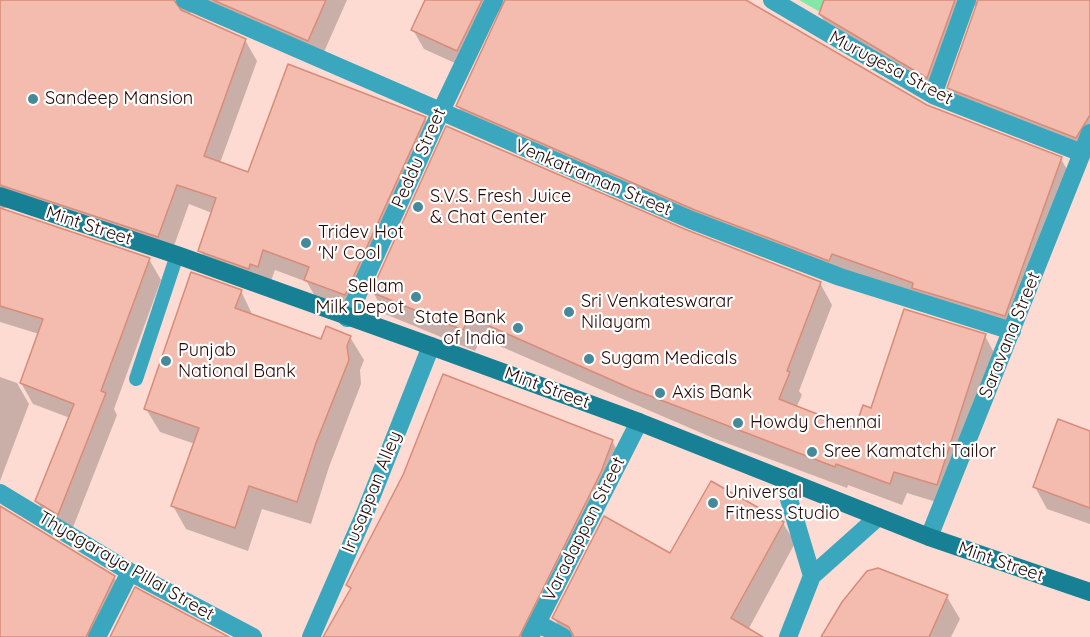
<!DOCTYPE html>
<style>
body{margin:0}
canvas{display:block;background:#fddbd2}
</style>
<canvas width="1090" height="637"></canvas>
<script>
const ctx = document.querySelector('canvas').getContext('2d');
ctx.lineJoin = 'round';
function fill(path, color) {
  ctx.fillStyle = color;
  ctx.fill(path, 'evenodd');
}
function strokePath(path, color, width, dash) {
  ctx.strokeStyle = color;
  ctx.lineWidth = width;
  ctx.lineCap = dash ? 'butt' : 'round';
  ctx.setLineDash(dash || []);
  ctx.stroke(path);
}
function drawText(font, color, halo, rows, align = 'center') {
  ctx.font = font + ' Quicksand,sans-serif';
  ctx.lineWidth = 4.5;
  ctx.setLineDash([]);
  ctx.textBaseline = 'middle';
  ctx.strokeStyle = halo;
  ctx.fillStyle = color;
  for (const [text, x, y, turn = 0] of rows) {
    ctx.save();
    ctx.translate(x, y);
    ctx.rotate((+turn || 0) * Math.PI / 180);
    ctx.textAlign = isNaN(turn) ? turn : align;
    if (halo) ctx.strokeText(text, 0, 0);
    ctx.fillText(text, 0, 0);
    ctx.restore();
  }
}
fill(new Path2D(`
 M799,0H824L820,12Z`), '#82e8a7');
fill(new Path2D(`
 M0,0H347L320,61L195,9L188,15L245,40L257,61L220,163L249,174L425,119L437,139L357,315L317,300L307,282L275,270L269,286L212,271L200,250L212,213L189,204L170,257L16,206L4,208L3,211L149,259L161,280L114,409L117,415L70,535L49,522L37,501L70,418L33,404L21,383L39,334L0,322Z
 M427,0H744L927,106L1061,159L1072,178L1016,335L925,307L469,125L458,106L504,9L495,14L468,69L424,49L413,30Z
 M826,0H1090V144L1085,154L958,105L949,88L979,5L969,7L936,94L830,31L820,14Z
 M686,232L820,283L832,305L799,391L802,395L796,408L856,430L872,410L985,336L997,358L949,506L907,493L902,505L848,485L847,488L713,438L481,338L475,351L385,314L373,292Z
 M241,291L253,316L322,341L350,337L364,360L360,370L361,384L329,467L311,524L262,509L248,551L186,529L173,506L195,444L160,432L146,409Z
 M0,377L17,383L29,404L0,481Z
 M1090,432V524L1047,509L1035,487Z
 M612,441L624,462L539,637H326L352,591L348,585Z
 M0,508L114,577L126,598L106,637H0Z
 M783,523L795,543L748,630L760,637H565L554,618L671,555Z
 M947,597L960,619L951,637H822Z`), '#0003');
const building = new Path2D(`
 M0,0H174L181,10L246,39L204,156L248,172L288,64L426,117L345,295L304,280L309,267L263,250L258,267L250,264L249,269L198,251L216,198L177,185L158,237L0,185Z
 M213,0H326L308,41Z
 M425,0H482L457,51L411,30Z
 M505,0H746L927,105L1062,157L1005,316L912,288L913,283L832,254L829,261L695,210L456,106Z
 M824,0H955L927,78L819,14Z
 M978,0H1090V115L1076,138L947,88Z
 M446,126L687,230L821,282L787,371L790,372L779,399L812,412L855,428L863,405L871,408L904,309L986,334L937,485L894,472L890,484L836,464L835,467L632,389L469,317L463,330L371,292Z
 M0,208L150,258L101,391L106,393L58,515L35,501L74,404L20,383L43,319L0,306Z
 M191,272L242,290L235,308L321,339L326,326L351,336L347,346L349,360L316,443L297,502L249,486L235,528L171,506L199,428L144,409Z
 M443,374L613,440L601,472L519,637H323L351,588L346,585L403,475Z
 M1058,419L1090,431V508L1033,487Z
 M711,481L784,522L731,618L763,637H574L569,627L552,618L604,516L670,553Z
 M0,506L115,576L86,637H0Z
 M878,568L948,595L929,637H821L842,602L867,571Z
 M135,587L229,637H110Z`);
fill(building, '#f3bcaf');
strokePath(building, '#d88b78', 1.5);
strokePath(new Path2D(`
 M136,379L177,255`), '#3aa7be', 14);
strokePath(new Path2D(`
 M185,0L691,220L840,277L1012,331
 M772,0L933,95L1082,153
 M933,95L967,0
 M347,318L440,113L494,0
 M783,479L812,576
 M0,493L130,572L253,637
 M929,537L1090,133
 M537,623L563,637
 M97,637L130,572
 M311,637L365,513L431,346
 M530,637L639,422
 M788,637L812,576L878,517`), '#3aa7be', 18);
strokePath(new Path2D(`
 M0,196L177,255L417,341L639,422L929,537L1090,592`), '#178094', 18);
for (const [x, y, r, color] of [
 [33,99,6,"#468999"],
 [418,207,6,"#468999"],
 [306,243,6,"#468999"],
 [416,297,6,"#468999"],
 [569,312,6,"#468999"],
 [518,328,6,"#468999"],
 [589,359,6,"#468999"],
 [166,361,6,"#468999"],
 [660,393,6,"#468999"],
 [738,423,6,"#468999"],
 [812,452,6,"#468999"],
 [713,503,6,"#468999"]
]) {
  const dot = new Path2D();
  dot.arc(x, y, r, 0, 2 * Math.PI);
  ctx.fillStyle = color;
  ctx.fill(dot);
  strokePath(dot, '#fff', 2);
}
drawText('18px', '#240804', '#fff', [
 ["Murugesa Street",891,68,28],
 ["Peddu Street",419,158,-66],
 ["Venkatraman Street",593,178,23],
 ["Mint Street",89,226,18],
 ["Saravana Street",1010,335,-68],
 ["Mint Street",547,388,20],
 ["Irusappan Alley",372,492,-68],
 ["Varadappan Street",584,529,-63],
 ["Mint Street",1001,562,19],
 ["Thyagaraya Pillai Street",126,566,30]
]);
drawText('18px', '#240804', '#fff', [
 ["Sandeep Mansion",45,99],
 ["S.V.S. Fresh Juice",430,197],
 ["& Chat Center",430,218],
 ["Tridev Hot",318,233],
 ["'N' Cool",318,254],
 ["Sellam",404,287,"right"],
 ["Milk Depot",404,308,"right"],
 ["Sri Venkateswarar",581,302],
 ["Nilayam",581,323],
 ["State Bank",506,318,"right"],
 ["of India",506,339,"right"],
 ["Punjab",178,351],
 ["National Bank",178,372],
 ["Sugam Medicals",601,359],
 ["Axis Bank",672,393],
 ["Howdy Chennai",750,423],
 ["Sree Kamatchi Tailor",824,452],
 ["Universal",725,493],
 ["Fitness Studio",725,514]
], 'left');
</script>
